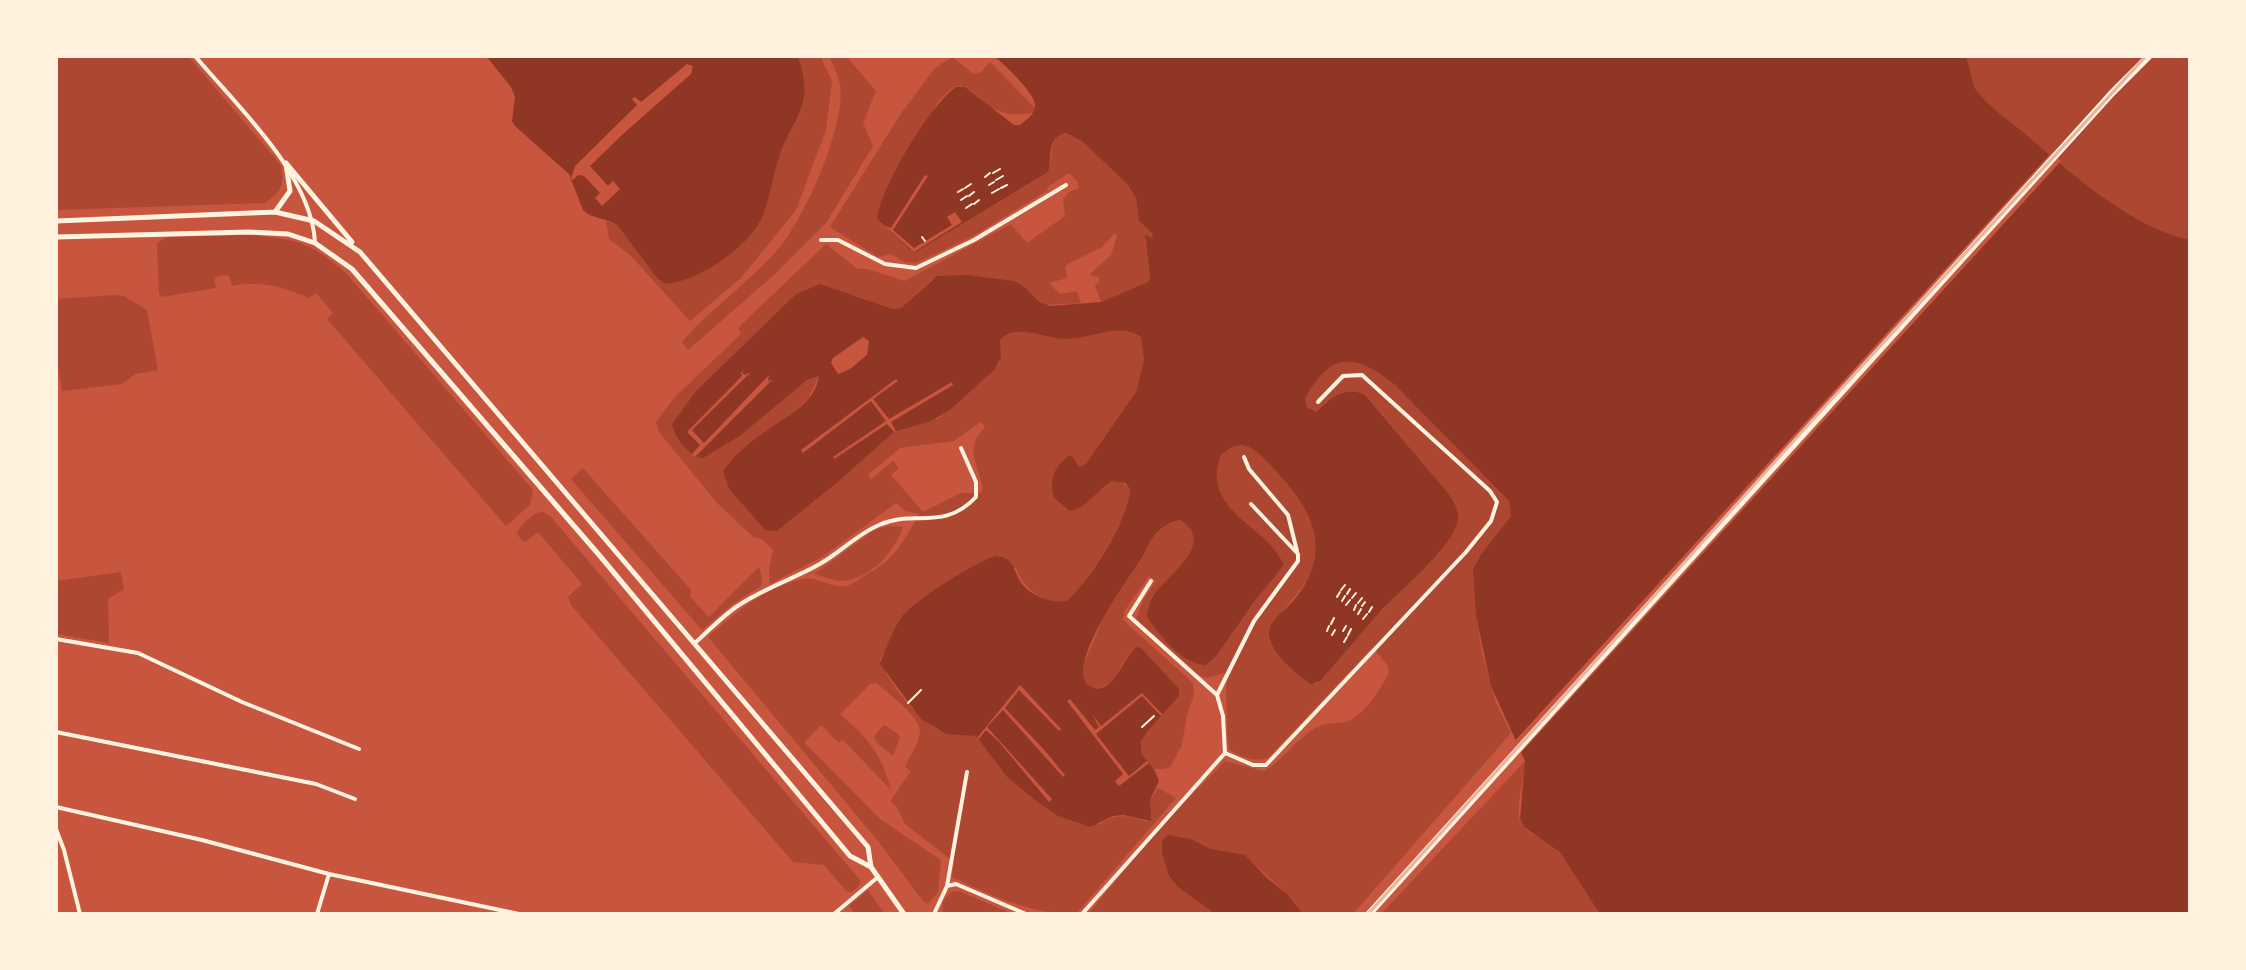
<!DOCTYPE html>
<style>
body{margin:0}
#map{position:relative;width:2246px;height:970px;overflow:hidden;background:#c8553d;font-family:"PT Sans Narrow",sans-serif}
canvas{display:block}
.frame{position:absolute;inset:0;border:58px solid #fff3e0;pointer-events:none}
</style>
<div id="map">
<canvas width="2246" height="970"></canvas>
<div class="frame"></div>
</div>
<script>
const ctx = document.querySelector('canvas').getContext('2d');
ctx.lineJoin = 'round';
function fill(path, color) {
  ctx.fillStyle = color;
  ctx.fill(path, 'evenodd');
}
function strokePath(path, color, width, dash) {
  ctx.strokeStyle = color;
  ctx.lineWidth = width;
  ctx.lineCap = dash ? 'butt' : 'round';
  ctx.setLineDash(dash || []);
  ctx.stroke(path);
}
fill(new Path2D(`
 M56,56H188L280,164C286,182 281,194 264,203L56,210Z
 M798,56H820L832,81L826,130L796,210L741,278L690,321L630,255L609,239L606,220L618,226L657,278L665,284C699,282 751,246 763,215C771,196 773,174 780,155C797,111 815,109 798,56Z
 M829,56H846L876,91L863,123L873,146L826,223L776,273L688,350L682,342L689,334C715,306 747,283 774,254C803,223 846,127 840,85C838,74 833,65 829,56Z
 M1966,56H2190V240C2131,229 2067,170 2022,131C2007,119 1988,106 1976,90C1973,86 1969,64 1966,56Z
 M952,57L974,74L980,73L990,62L1035,108L1033,113C1020,115 1006,115 994,109C983,103 968,82 955,87C948,90 941,99 936,105L879,222L910,250L916,252L1045,174C1058,161 1043,139 1066,133L1082,141L1127,184L1136,198L1139,221L1153,234L1151,238L1145,239L1150,277L1148,282L1101,302L1095,286L1099,281L1098,277L1089,275L1111,255L1117,236L1115,233L1101,248L1069,263L1065,267L1067,278L1049,283L1060,294L1077,291L1081,303L1044,305L1026,288L931,280L901,308L893,309L820,284L796,294L697,390L741,435L807,380L819,376L808,399L790,416L729,489L765,530L777,531L839,481L894,432L939,418L995,369L1000,362V340C1016,322 1046,339 1067,339C1091,339 1120,322 1141,337L1144,360L1136,392L1086,465L1079,467L1073,457L1069,456L1093,497C1100,488 1107,481 1119,480L1130,489C1128,528 1097,564 1074,595L1067,601C1044,606 1023,588 1016,568L988,559L920,600L898,625L880,661C887,680 919,721 938,730C950,736 963,734 976,736L1007,777L1035,800L1099,825C1116,812 1129,816 1148,822L1150,800L1158,788L1176,798L1076,914C1030,914 993,896 952,877L954,862L905,824L897,807L892,803L891,800L911,771L905,767C909,757 920,742 920,731C920,717 887,692 876,683L870,684L840,714C868,738 881,753 891,790L843,740L839,743L821,725L804,742L880,819L941,860L938,892L928,904L923,901L878,841L708,637C736,612 765,587 803,579C817,576 831,589 846,586C851,585 858,580 862,577C894,561 902,544 919,514L906,511L896,503L822,557L770,584L769,569L773,550L763,540L753,537L717,503L659,432L656,422L674,398L741,334L738,328L744,322L826,244L858,269H867L905,281L1011,224L1027,243L1065,216L1063,199L1069,192L1079,188L1077,181L1069,173L1047,187L1048,190L975,235L916,263L904,262L891,254L878,257L830,227L900,115L934,69ZM981,422L985,427L976,438L973,454L983,488L981,493H961L923,512L891,475L899,468L893,461L871,479L868,475L900,448L954,441Z
 M249,235C295,239 311,242 346,273L533,490L530,505L506,526L327,319L333,313L316,293L309,298C283,287 260,280 232,286L229,275L214,277L216,288L162,297L159,294L157,244L161,240L169,237Z
 M115,295L124,296L147,310L158,370L135,374L122,384L62,391L56,354V299Z
 M1345,360C1365,361 1380,373 1395,385L1509,501L1511,516L1473,570L1476,616L1482,652L1496,703L1511,733L1353,914H1303L1286,893L1253,863L1211,849L1191,839L1198,900L1215,914H1088L1164,823L1225,761L1264,771C1283,760 1294,742 1312,730C1325,721 1335,725 1348,721C1365,715 1381,688 1389,673L1388,666L1374,649L1370,650L1268,758C1252,762 1244,758 1230,750L1228,745L1226,690L1228,676L1224,673L1207,678L1198,674L1136,619L1143,600L1156,581L1149,576L1125,610L1123,620L1193,683L1194,695L1187,715L1182,745L1171,766L1165,769H1154L1141,753V741L1147,732L1179,696L1137,647C1118,658 1119,691 1091,688L1083,680L1082,668L1108,607L1154,536L1168,524L1180,520C1220,545 1164,576 1152,598C1149,603 1149,611 1147,617L1157,631L1187,659L1217,655L1254,602L1284,565C1273,535 1222,516 1215,480C1214,471 1218,459 1224,452C1231,445 1243,442 1252,447C1267,457 1301,496 1308,512C1314,525 1319,546 1316,560C1312,588 1261,622 1271,643C1276,655 1306,674 1317,684L1374,619L1437,552L1456,527L1448,493L1376,407L1366,396L1327,401L1316,412L1308,410L1304,403C1308,382 1326,366 1345,360Z
 M583,468L691,590L690,597L709,617L759,567L762,578L761,586L733,604L702,630L571,479Z
 M543,512L550,516L860,880V885L852,892H847L824,865L793,862L571,605L568,597L582,584L538,532L527,541L523,542L517,534C520,525 534,512 543,512Z
 M890,526L903,527C895,551 872,577 845,581C835,582 823,576 814,574L876,529Z
 M121,572L124,589L108,599L109,643L56,634V581Z
 M884,725L897,733L900,738L893,756L877,743L874,736Z
 M1525,761C1525,779 1517,798 1519,816C1522,834 1543,837 1555,847C1571,861 1589,895 1600,914H1381Z
 M868,890L885,914H855L849,906Z
 M959,891L1013,914H942L943,901L951,892Z`), '#ae4732');
fill(new Path2D(`
 M486,56H798C815,107 796,112 780,155C773,174 771,196 763,215C751,246 699,282 665,284L657,278L618,226C607,217 593,220 583,210L569,174L515,126L512,121L515,97L511,87Z
 M994,56H1966C1969,64 1973,86 1976,90C1988,106 2007,119 2022,131C2067,170 2131,228 2190,240V914H1600L1560,852L1524,827L1520,819L1525,761L1491,686L1476,616L1473,570L1480,556L1511,516L1509,501L1395,385C1356,353 1332,350 1305,398L1307,408L1316,412C1330,398 1347,384 1366,396L1448,493C1455,504 1462,514 1456,527C1441,559 1396,592 1373,620C1355,640 1338,661 1320,681L1311,684C1297,675 1268,651 1269,633C1270,619 1286,610 1294,600C1342,543 1302,495 1258,453C1245,441 1233,444 1221,455C1199,511 1268,525 1284,565L1254,602L1217,655L1206,665C1183,665 1159,635 1147,617C1148,611 1149,603 1152,598C1164,577 1219,544 1180,520C1169,522 1161,528 1154,536C1149,542 1146,550 1142,557C1130,576 1062,669 1090,686C1112,700 1124,654 1137,647L1141,648L1179,689V696L1147,732L1141,741V753L1154,769L1159,781L1150,800L1151,821L1123,815L1113,816L1090,827L1058,816L1035,800L1007,777L976,736L946,734L921,719L880,664C884,652 894,628 901,618C913,601 974,563 995,556C1013,557 1013,568 1020,581C1028,595 1052,604 1067,601C1091,579 1128,522 1130,489L1125,483L1112,481C1096,490 1089,507 1070,511L1054,498C1049,478 1054,468 1069,455L1073,457L1079,467L1086,464L1136,392L1144,360L1141,337C1120,322 1091,339 1067,339C1046,339 1015,322 1000,340L1001,358L995,369L950,410L931,421L894,432L839,481L777,531L765,530L729,489L723,471C734,455 752,440 769,429C789,415 815,403 819,376L807,380L741,435L703,458C688,456 675,438 672,424L697,390L796,294L820,284L893,309L901,308L937,276L966,275L1014,281L1026,288L1040,302L1050,306L1101,302L1148,282L1150,277L1145,234L1151,238L1153,234L1139,221L1136,198L1127,184L1082,141L1066,133C1045,138 1053,158 1048,172L916,252L910,250L877,219C881,187 929,106 956,87H965L1014,125H1020C1026,120 1035,115 1035,105C1035,93 1004,64 994,56ZM863,337L869,341L867,355L850,369L838,374L831,363L833,358Z
 M1168,835L1191,839L1211,849L1245,855L1268,879L1286,893L1303,914H1215L1177,886L1169,876L1162,853V841Z`), '#8f3625');
fill(new Path2D(`
 M687,64L693,66L691,74L623,134L590,166L608,186L613,181L620,189L602,206L595,198L600,193L584,176L578,175L573,180L571,178L575,166L637,105L632,99L635,97L641,102Z
 M2052,152L2061,161L1518,756L1512,744Z
 M925,175L928,176L893,230L914,248L952,225L947,217L955,212L962,222L914,252L885,226L891,228Z
 M745,368L742,373L745,375L751,372L692,430L704,443L769,375L768,381L773,379L695,457L692,454L700,445L687,432L742,376L741,373Z
 M896,379L898,381L873,399L889,419L952,382L953,385L891,422L896,431L894,432L887,424L834,459L833,457L886,421L871,401L803,453L801,450Z
 M1020,685L1061,729L1059,731L1019,690L1005,708L1047,753L1065,775L1063,777L1003,710L987,727L1052,799L1049,802L999,742L986,730L979,739L977,738Z
 M1142,693L1162,714L1161,716L1142,696L1096,734L1129,776L1147,761L1149,763L1119,786L1115,781L1123,774L1067,701L1070,699L1095,730L1099,727L1092,714L1101,726Z`), '#c8553d');
strokePath(new Path2D(`
 M993,173L1000,169
 M985,177L990,173
 M996,180L1003,176
 M989,185L994,182
 M965,188L971,184
 M1001,188L1007,185
 M958,192L963,189
 M992,193L999,189
 M969,196L974,192
 M961,200L967,196
 M974,204L979,200
 M966,208L972,204
 M922,237L925,241
 M1341,590L1345,585
 M1347,594L1350,589
 M1337,597L1340,592
 M1352,598L1356,593
 M1342,601L1345,596
 M1358,603L1362,598
 M1346,605L1350,600
 M1362,606L1365,602
 M1354,610L1356,605
 M1369,612L1372,607
 M1358,614L1361,609
 M1363,619L1367,614
 M1331,624L1334,618
 M1327,631L1329,626
 M1343,631L1346,626
 M1332,635L1335,630
 M1348,635L1351,629
 M1344,642L1347,637
 M908,703L921,690
 M1142,727L1154,716`), '#fff3e0', 2);
strokePath(new Path2D(`
 M195,56C237,106 311,174 315,242
 M821,240H838L885,264L916,268L974,240L1066,185
 M1244,457L1249,469L1288,515L1297,551
 M56,639L138,653L242,702L359,749
 M695,643C708,631 722,617 736,607C762,589 791,580 818,565C839,554 857,534 879,525C914,509 943,532 976,497V482L961,448
 M1217,695L1254,621L1298,561V554L1251,504
 M56,732L316,784L355,799
 M1225,753L1253,765H1266L1466,552L1491,521L1497,502L1490,491L1362,375L1343,376L1318,402
 M56,807L202,840L329,874L519,914
 M56,829L64,850L80,914
 M947,886L967,772
 M317,914L329,874
 M834,914L878,877
 M934,914L947,886L956,884L1026,914
 M1082,914L1225,753L1223,716L1217,695L1129,616L1151,581`), '#fff3e0', 4);
strokePath(new Path2D(`
 M286,163L352,242
 M275,212L290,191L286,164
 M56,221L275,212L314,221L360,252L868,847L871,867L904,914
 M56,237L249,232L288,234L315,243L352,269L600,556L850,856L871,867`), '#fff3e0', 5);
strokePath(new Path2D(`
 M1369,914L2112,93L2149,56`), '#fff3e0', 7);
strokePath(new Path2D(`
 M1368,914L1808,425L2146,56`), '#e9b49f', 3);
</script>
